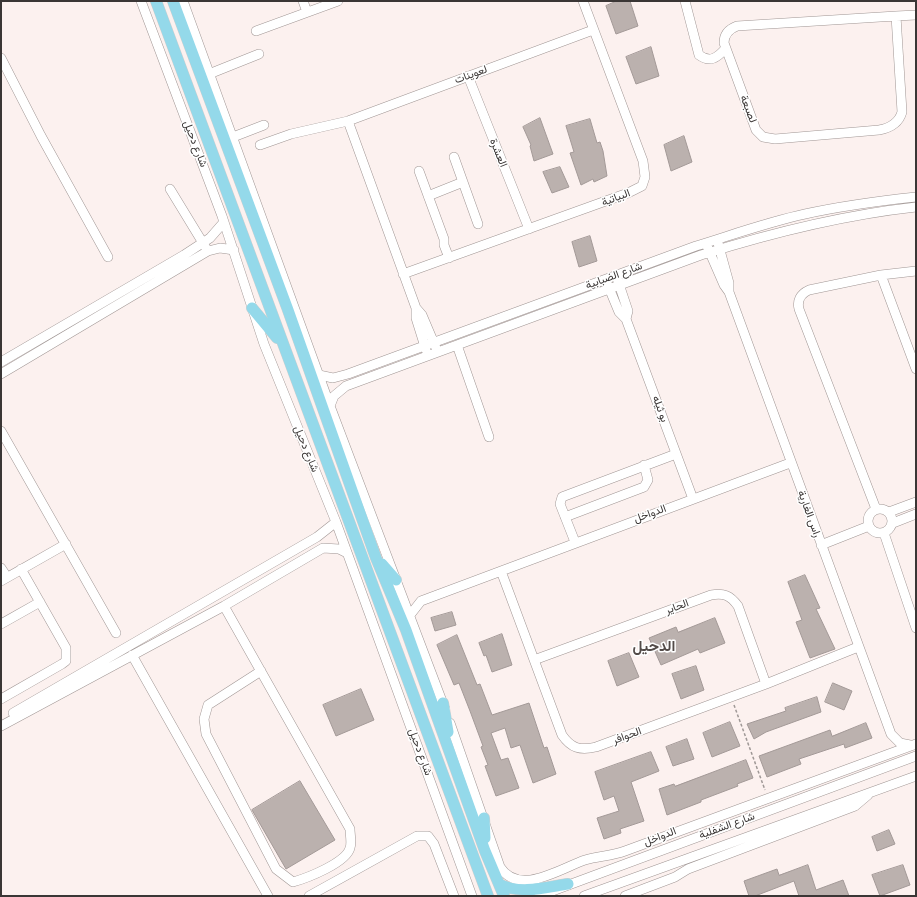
<!DOCTYPE html>
<meta charset="utf-8">
<style>
body{margin:0}
#map{position:relative;width:917px;height:897px;overflow:hidden;background:#fcf1ef;font-family:"Archivo Narrow",sans-serif}
canvas{display:block}
.frame{position:absolute;inset:0;border:2px solid #3a3635;pointer-events:none}
</style>
<div id="map">
<canvas width="917" height="897"></canvas>
<div class="frame"></div>
</div>
<script>
const ctx = document.querySelector('canvas').getContext('2d');
ctx.lineJoin = 'round';
function fill(path, color) {
  ctx.fillStyle = color;
  ctx.fill(path, 'evenodd');
}
function strokePath(path, color, width, dash) {
  ctx.strokeStyle = color;
  ctx.lineWidth = width;
  ctx.lineCap = dash ? 'butt' : 'round';
  ctx.setLineDash(dash || []);
  ctx.stroke(path);
}
function drawText(font, color, halo, rows, align = 'center') {
  ctx.font = font + ' "Archivo Narrow",Vazirmatn,sans-serif';
  ctx.lineWidth = 3;
  ctx.setLineDash([]);
  ctx.textBaseline = 'middle';
  ctx.strokeStyle = halo;
  ctx.fillStyle = color;
  for (const [text, x, y, turn = 0] of rows) {
    ctx.save();
    ctx.translate(x, y);
    ctx.rotate((+turn || 0) * Math.PI / 180);
    ctx.textAlign = isNaN(turn) ? turn : align;
    if (halo) ctx.strokeText(text, 0, 0);
    ctx.fillText(text, 0, 0);
    ctx.restore();
  }
}
const building = new Path2D(`
 M617,1H630L638,26L616,34L606,6Z
 M651,47L659,76L636,84L626,57Z
 M540,118L553,154L534,161L530,146L531,145L523,127Z
 M590,119L597,143L600,142L603,151L607,176L594,182L593,179L581,185L570,153L574,152L566,126Z
 M684,136L692,162L671,171L664,145Z
 M560,167L569,187L552,193L543,172Z
 M590,236L597,261L579,267L572,242Z
 M805,575L820,608L816,609L835,649L810,658L796,622L802,620L788,582Z
 M452,612L456,625L435,631L431,618Z
 M715,618L725,643L700,653L698,649L661,665L649,638L676,627L678,632Z
 M502,634L512,665L492,672L486,655L484,656L479,643Z
 M457,635L477,685L480,684L492,715L529,703L544,748L547,747L556,774L533,783L520,745L511,748L505,728L491,733L501,760L508,758L519,788L496,796L485,766L488,765L481,747L483,746L470,711L459,683L454,685L437,645Z
 M629,653L639,677L617,686L608,661Z
 M696,666L704,690L681,699L672,674Z
 M833,683L852,691L844,710L825,702Z
 M361,689L374,720L336,736L323,705Z
 M817,697L821,712L766,732L754,739L747,724L786,711L785,708Z
 M730,722L740,746L712,757L703,733Z
 M866,723L872,738L845,748L844,744L799,759L801,764L767,777L759,756L830,730L832,736Z
 M687,739L694,759L673,766L666,747Z
 M651,752L659,771L631,782L644,821L620,829L621,833L604,839L597,818L619,811L614,796L604,800L595,772Z
 M746,760L753,778L737,784L738,786L701,800V802L667,815L659,789L674,784L675,786Z
 M300,781L335,840L286,869L252,810Z
 M889,830L895,844L877,851L872,837Z
 M808,865L816,890L843,880L849,896H799L794,881L755,896H749L744,881L777,869L779,875Z
 M903,865L910,885L880,896L872,875Z`);
fill(building, '#bbb1ae');
strokePath(building, '#a39997', 1);
const minor = new Path2D(`
 M141,1L222,216L264,344L336,522L472,896
 M183,1L330,406L445,709
 M303,1L307,12
 M685,1L699,55C710,63 717,58 725,49
 M896,16L902,112C899,123 890,128 879,130L775,139L763,137L756,130L724,43C724,34 729,29 737,26L896,16L916,15
 M256,31L338,1
 M1,58L41,136L108,257
 M209,74L259,54
 M468,76L529,229
 M348,121L416,308V318L426,350
 M233,137L264,125
 M260,145L291,134L348,121L593,30
 M454,157L478,224
 M419,171L444,239V245L449,258
 M170,189L206,248
 M428,196L463,182
 M718,243L729,283V291
 M707,246L724,285L729,292L891,734L900,743L910,745
 M403,274L628,193L642,186L645,177L643,161L583,1
 M881,275L916,369
 M617,278L628,311L626,319
 M607,283L619,312L626,319L693,499
 M416,308L422,315L436,348
 M457,345L489,437
 M1,362L184,255L210,238L224,222
 M1,374L208,251L220,248L234,250
 M319,375L333,378L348,374L696,246C732,235 768,222 805,214C841,206 879,201 916,197
 M330,406L334,396L346,386L701,255C771,233 843,215 916,207
 M1,431L116,633
 M868 521a12 12 0 1 1 24 0a12 12 0 1 1-24 0Z
 M876,509L799,309C797,301 800,294 809,290L881,275L916,271
 M889,512L916,502
 M565,517L644,487L648,480L644,465
 M893,523L916,514
 M884,533L916,628
 M575,542L560,504L562,497L676,454
 M821,545L869,526
 M1,568L7,577
 M501,571L562,735C571,748 580,751 596,747L766,684L858,647
 M1,581L66,544
 M224,606L350,829C350,835 352,843 350,848C346,863 307,878 293,882L276,869L206,734L204,719L208,705L261,671
 M410,615L421,601L790,463
 M1,624L40,602
 M132,655L268,896
 M534,660L711,595C724,593 730,595 738,606L766,684
 M1,699L62,664L66,661V648L21,569
 M13,713L317,537L336,522
 M450,723L500,867C519,897 561,868 585,860C598,856 612,856 625,851L916,744
 M1,726L224,606L323,548L339,549L347,553
 M309,896L417,836H428L434,844L454,896
 M539,896L916,756
 M584,896L916,776
 M625,896L675,877L688,869L855,806L868,795`);
const major = new Path2D(`
 M156,1L488,896
 M173,1L288,310L376,558L406,630L485,851L504,896
 M252,308L277,338
 M382,564L396,580
 M443,703L448,732
 M484,818L485,838
 M499,884C520,895 547,887 568,884`);
strokePath(minor, '#a09694', 10);
strokePath(major, '#d0cfcf', 12);
strokePath(new Path2D(`
 M734,705L765,790`), '#9f9896', 1.5, [3, 2]);
strokePath(minor, '#fff', 9);
strokePath(major, '#94d9ea', 11);
drawText('11px', '#3a3635', '#fff', [
 ["لعوينات",471,75,-20],
 ["لصبعة",748,109,69],
 ["شارع دحيل",195,144,69],
 ["العشرة",498,153,68],
 ["البياتية",616,198,-21],
 ["شارع الضبابية",614,276,-20],
 ["بو ثيله",660,409,70],
 ["شارع دحيل",306,449,68],
 ["الدواخل",650,514,-20],
 ["راس الغارية",809,514,70],
 ["الحاير",677,607,-20],
 ["الحوافر",627,736,-20],
 ["شارع دحيل",420,752,70],
 ["شارع الشفلية",727,826,-20],
 ["الدواخل",660,837,-21]
]);
drawText('bold 15px', '#534b48', '#fff', [
 ["الدحيل",654,647]
]);
</script>
